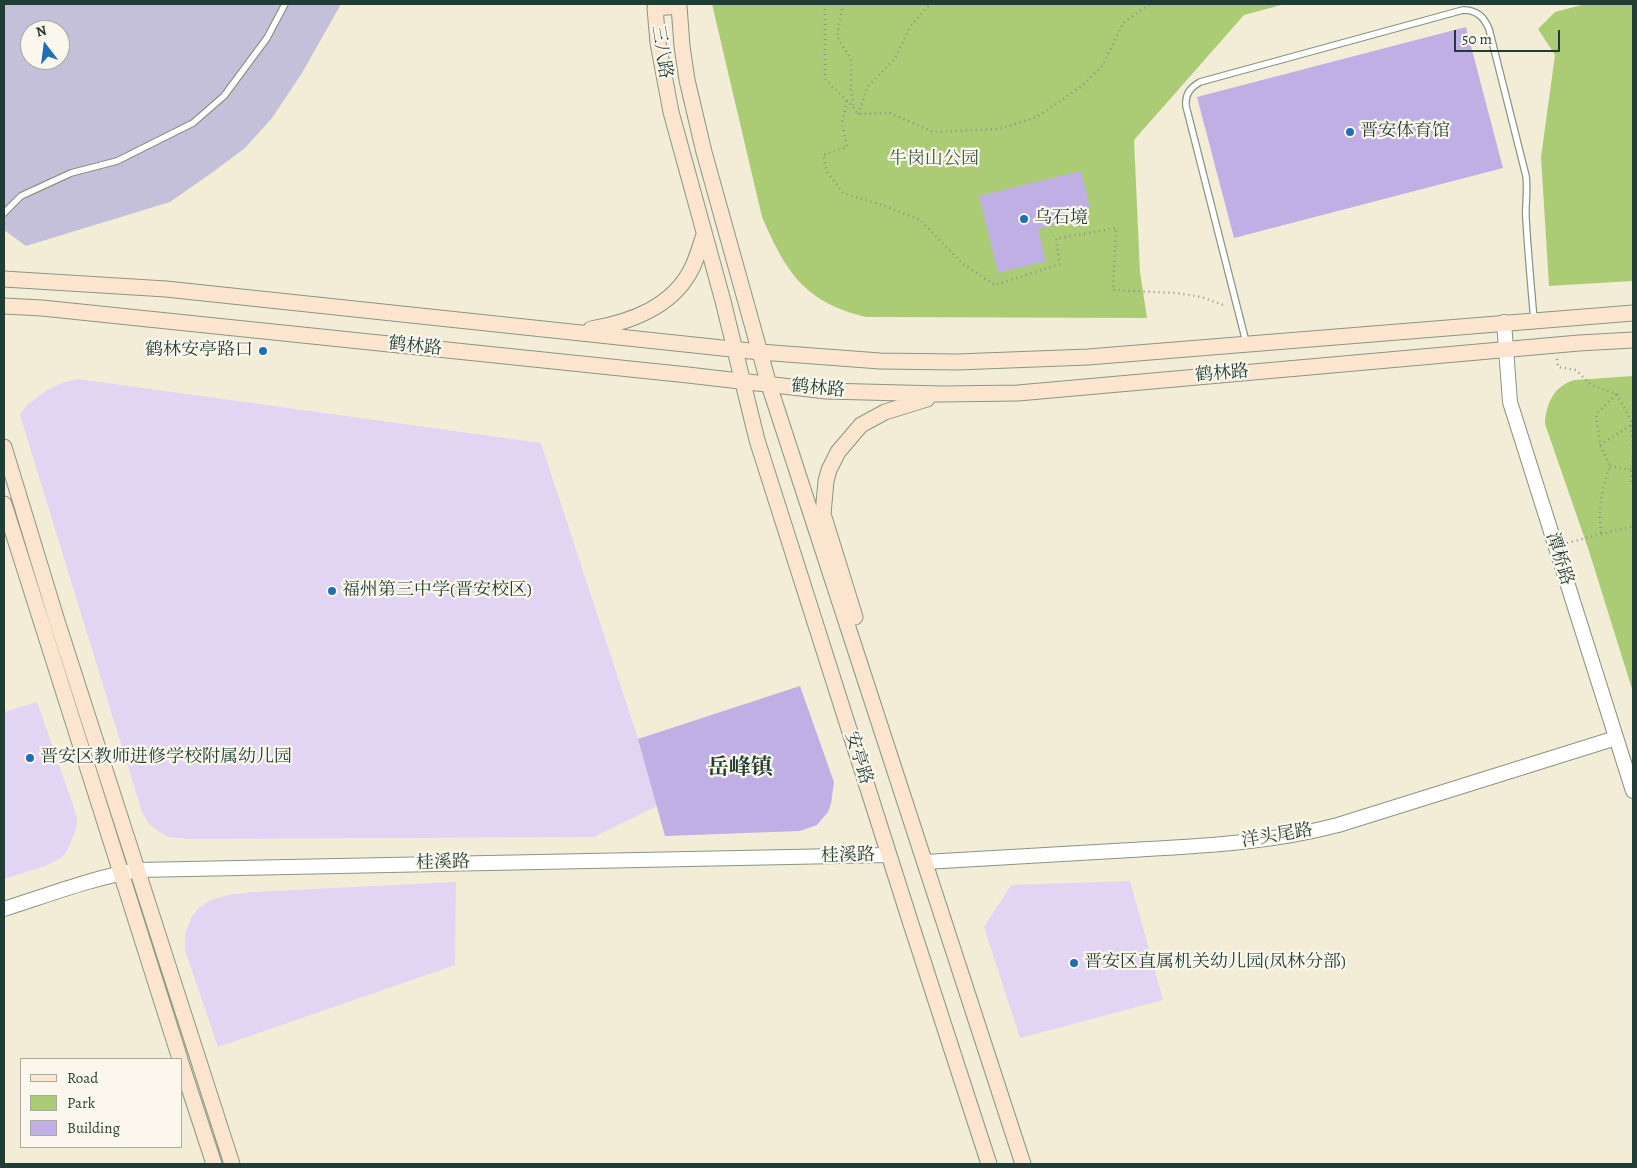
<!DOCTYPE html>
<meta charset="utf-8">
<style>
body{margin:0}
#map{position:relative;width:1637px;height:1168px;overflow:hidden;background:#f3edd7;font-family:Alegreya,serif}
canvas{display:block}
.frame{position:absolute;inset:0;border:5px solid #1f3d34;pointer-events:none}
.legend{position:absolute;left:20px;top:1058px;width:162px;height:90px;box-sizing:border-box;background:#fbf7ec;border:1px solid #a3ada2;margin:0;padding:6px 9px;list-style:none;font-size:15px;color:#1f3d34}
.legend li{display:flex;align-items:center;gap:10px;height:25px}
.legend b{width:25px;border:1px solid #a3ada2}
.north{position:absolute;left:20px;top:20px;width:50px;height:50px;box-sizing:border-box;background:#fbf7ec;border:1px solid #a3ada2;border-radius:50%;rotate:345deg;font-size:14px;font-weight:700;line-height:20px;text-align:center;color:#1f3d34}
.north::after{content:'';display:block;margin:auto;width:18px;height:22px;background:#1f6fb2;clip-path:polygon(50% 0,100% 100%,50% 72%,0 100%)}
.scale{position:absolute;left:1454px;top:30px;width:106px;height:22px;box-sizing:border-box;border:2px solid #1f3d34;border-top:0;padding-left:6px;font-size:15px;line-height:18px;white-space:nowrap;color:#1f3d34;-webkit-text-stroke:4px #fbf7ec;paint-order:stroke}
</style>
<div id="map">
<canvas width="1637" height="1168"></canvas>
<div class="frame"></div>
<ul class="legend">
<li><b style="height:6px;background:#fce5cf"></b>Road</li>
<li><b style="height:14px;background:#abcc74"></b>Park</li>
<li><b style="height:14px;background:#bfafe4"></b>Building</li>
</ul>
<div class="north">N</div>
<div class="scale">50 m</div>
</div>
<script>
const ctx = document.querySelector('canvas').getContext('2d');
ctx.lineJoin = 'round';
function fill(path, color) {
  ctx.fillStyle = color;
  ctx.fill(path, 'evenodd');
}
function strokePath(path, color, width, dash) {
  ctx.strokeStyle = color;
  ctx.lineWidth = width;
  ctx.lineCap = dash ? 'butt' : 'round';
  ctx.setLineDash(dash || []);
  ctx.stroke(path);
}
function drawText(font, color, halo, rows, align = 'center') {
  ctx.font = font + ' Alegreya,"Noto Serif SC",serif';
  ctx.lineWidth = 4.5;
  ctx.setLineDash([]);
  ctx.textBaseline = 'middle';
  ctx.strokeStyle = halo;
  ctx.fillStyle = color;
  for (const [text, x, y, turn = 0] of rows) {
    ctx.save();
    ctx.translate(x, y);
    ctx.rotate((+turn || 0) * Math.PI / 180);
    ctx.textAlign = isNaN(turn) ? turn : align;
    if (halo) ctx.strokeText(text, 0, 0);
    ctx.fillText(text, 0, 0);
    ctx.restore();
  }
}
fill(new Path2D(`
 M78,379L541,443L638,739L657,806L594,837L189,839L168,837L158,831L149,824L142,812L20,415L27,405L47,390L62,383Z
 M37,702L73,805L77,818L76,829L68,849L62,857L45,866L4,879V712Z
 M1130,881L1163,1000L1020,1038L984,927L1011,885Z
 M456,882L455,965L218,1047L185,950V934L192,916L200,907L211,900L228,895L253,892Z`), '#e2d4f3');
fill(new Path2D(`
 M4,4H341L302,73L272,118L245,148L213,172L170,202L26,246L4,230ZM30,30H60V60H30Z`), '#c5c0da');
fill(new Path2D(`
 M712,4H1285L1244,15L1134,140L1140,272L1147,318L866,317C804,302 786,272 762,217Z
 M1585,4H1633V281L1549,286L1541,157L1555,55L1538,29L1555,12Z
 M1633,376V692L1588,548L1545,424C1546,404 1554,385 1575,380Z`), '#abcc74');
fill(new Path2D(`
 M1466,27L1503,168L1234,238L1197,97Z
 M1081,171L1090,208L1062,215L1064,222L1038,229L1046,261L998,273L979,196Z
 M800,686L834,782L831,804L828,812L822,819L817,825L800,831L665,836L638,739Z`), '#bfafe4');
const service = new Path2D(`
 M4,213L21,196L71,173L117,161L193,123L224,96L267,38L285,4
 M1246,342L1186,106C1185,94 1190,88 1200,82L1463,10C1477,10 1484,17 1489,29L1526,176C1528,191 1525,205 1526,219C1528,253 1531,286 1534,320`);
const tertiary = new Path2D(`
 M1504,322L1510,402L1633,791
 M925,862C993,858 1062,854 1131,850C1201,846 1270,843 1338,825L1616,738
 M4,909C48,895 92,878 138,870L889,855`);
const secondary = new Path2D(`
 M4,279L166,289L760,352L880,361L957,362L1088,357L1633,313
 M4,306L42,308L688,375L826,391L942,394L1018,393L1579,343L1633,340
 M591,329C631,322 673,307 692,268C697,258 700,246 704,235
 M4,447L57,621L232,1164
 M4,504L180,1059
 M855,617L823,514L826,481L829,470L838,452L861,425L885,412L927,399
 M181,1063L214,1164
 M989,1164L911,924L757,440L723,301L671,112L658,43L655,8L679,6L682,46L687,80L704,152L769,385L1023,1164`);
strokePath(service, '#899586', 8);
strokePath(tertiary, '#899586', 16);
strokePath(secondary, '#899586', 17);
strokePath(new Path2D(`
 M825,4V79L853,107L858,114L890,113L933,132L999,129L1037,117L1082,86L1103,65L1123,23L1150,4
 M843,4L837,36L851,59V90L853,105
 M847,101L842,123L847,147L823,155L827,172L843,193L882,205L920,220L963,264L995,285L1060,264L1056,239L1116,228L1113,290L1177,293L1201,297L1226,306
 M858,114L868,86L894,60L910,27L930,4
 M1557,359L1558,367L1576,370L1591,385L1617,394L1631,421L1633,451
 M1600,445L1631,425
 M1633,456L1631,483L1633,484
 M1610,466L1632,470
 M1601,533C1598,506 1601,491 1610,466L1600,445L1596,414L1617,394
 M1567,543L1633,526`), '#899586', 2.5, [1, 4]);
strokePath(service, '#fff', 5.5);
strokePath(tertiary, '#fff', 14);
strokePath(secondary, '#fce5cf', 15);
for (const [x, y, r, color] of [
 [1350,132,5,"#1f6fb2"],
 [1024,219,5,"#1f6fb2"],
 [263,351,5,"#1f6fb2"],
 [332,591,5,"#1f6fb2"],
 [30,758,5,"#1f6fb2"],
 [1074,963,5,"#1f6fb2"]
]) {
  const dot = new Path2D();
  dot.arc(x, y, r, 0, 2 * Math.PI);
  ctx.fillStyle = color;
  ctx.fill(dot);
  strokePath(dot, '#fbf7ec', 2);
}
drawText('18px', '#1f3d34', '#fbf7ec', [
 ["三八路",661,52,81],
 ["鹤林路",415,347,6],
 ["鹤林路",1222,374,-5],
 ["鹤林路",818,389,5],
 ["潭桥路",1559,559,73],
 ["安亭路",858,758,73],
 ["洋头尾路",1277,836,-9],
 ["桂溪路",848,856,-1],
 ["桂溪路",443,863,-1]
]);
drawText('18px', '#1f3d34', '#fbf7ec', [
 ["晋安体育馆",1360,132],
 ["乌石境",1034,219],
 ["鹤林安亭路口",253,351,"right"],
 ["福州第三中学(晋安校区)",342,591],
 ["晋安区教师进修学校附属幼儿园",40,758],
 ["晋安区直属机关幼儿园(凤林分部)",1084,963]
], 'left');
drawText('18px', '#3b5a41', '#fbf7ec', [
 ["牛岗山公园",934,160]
]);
drawText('bold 22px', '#1f3d34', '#fbf7ec', [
 ["岳峰镇",740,769]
]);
</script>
